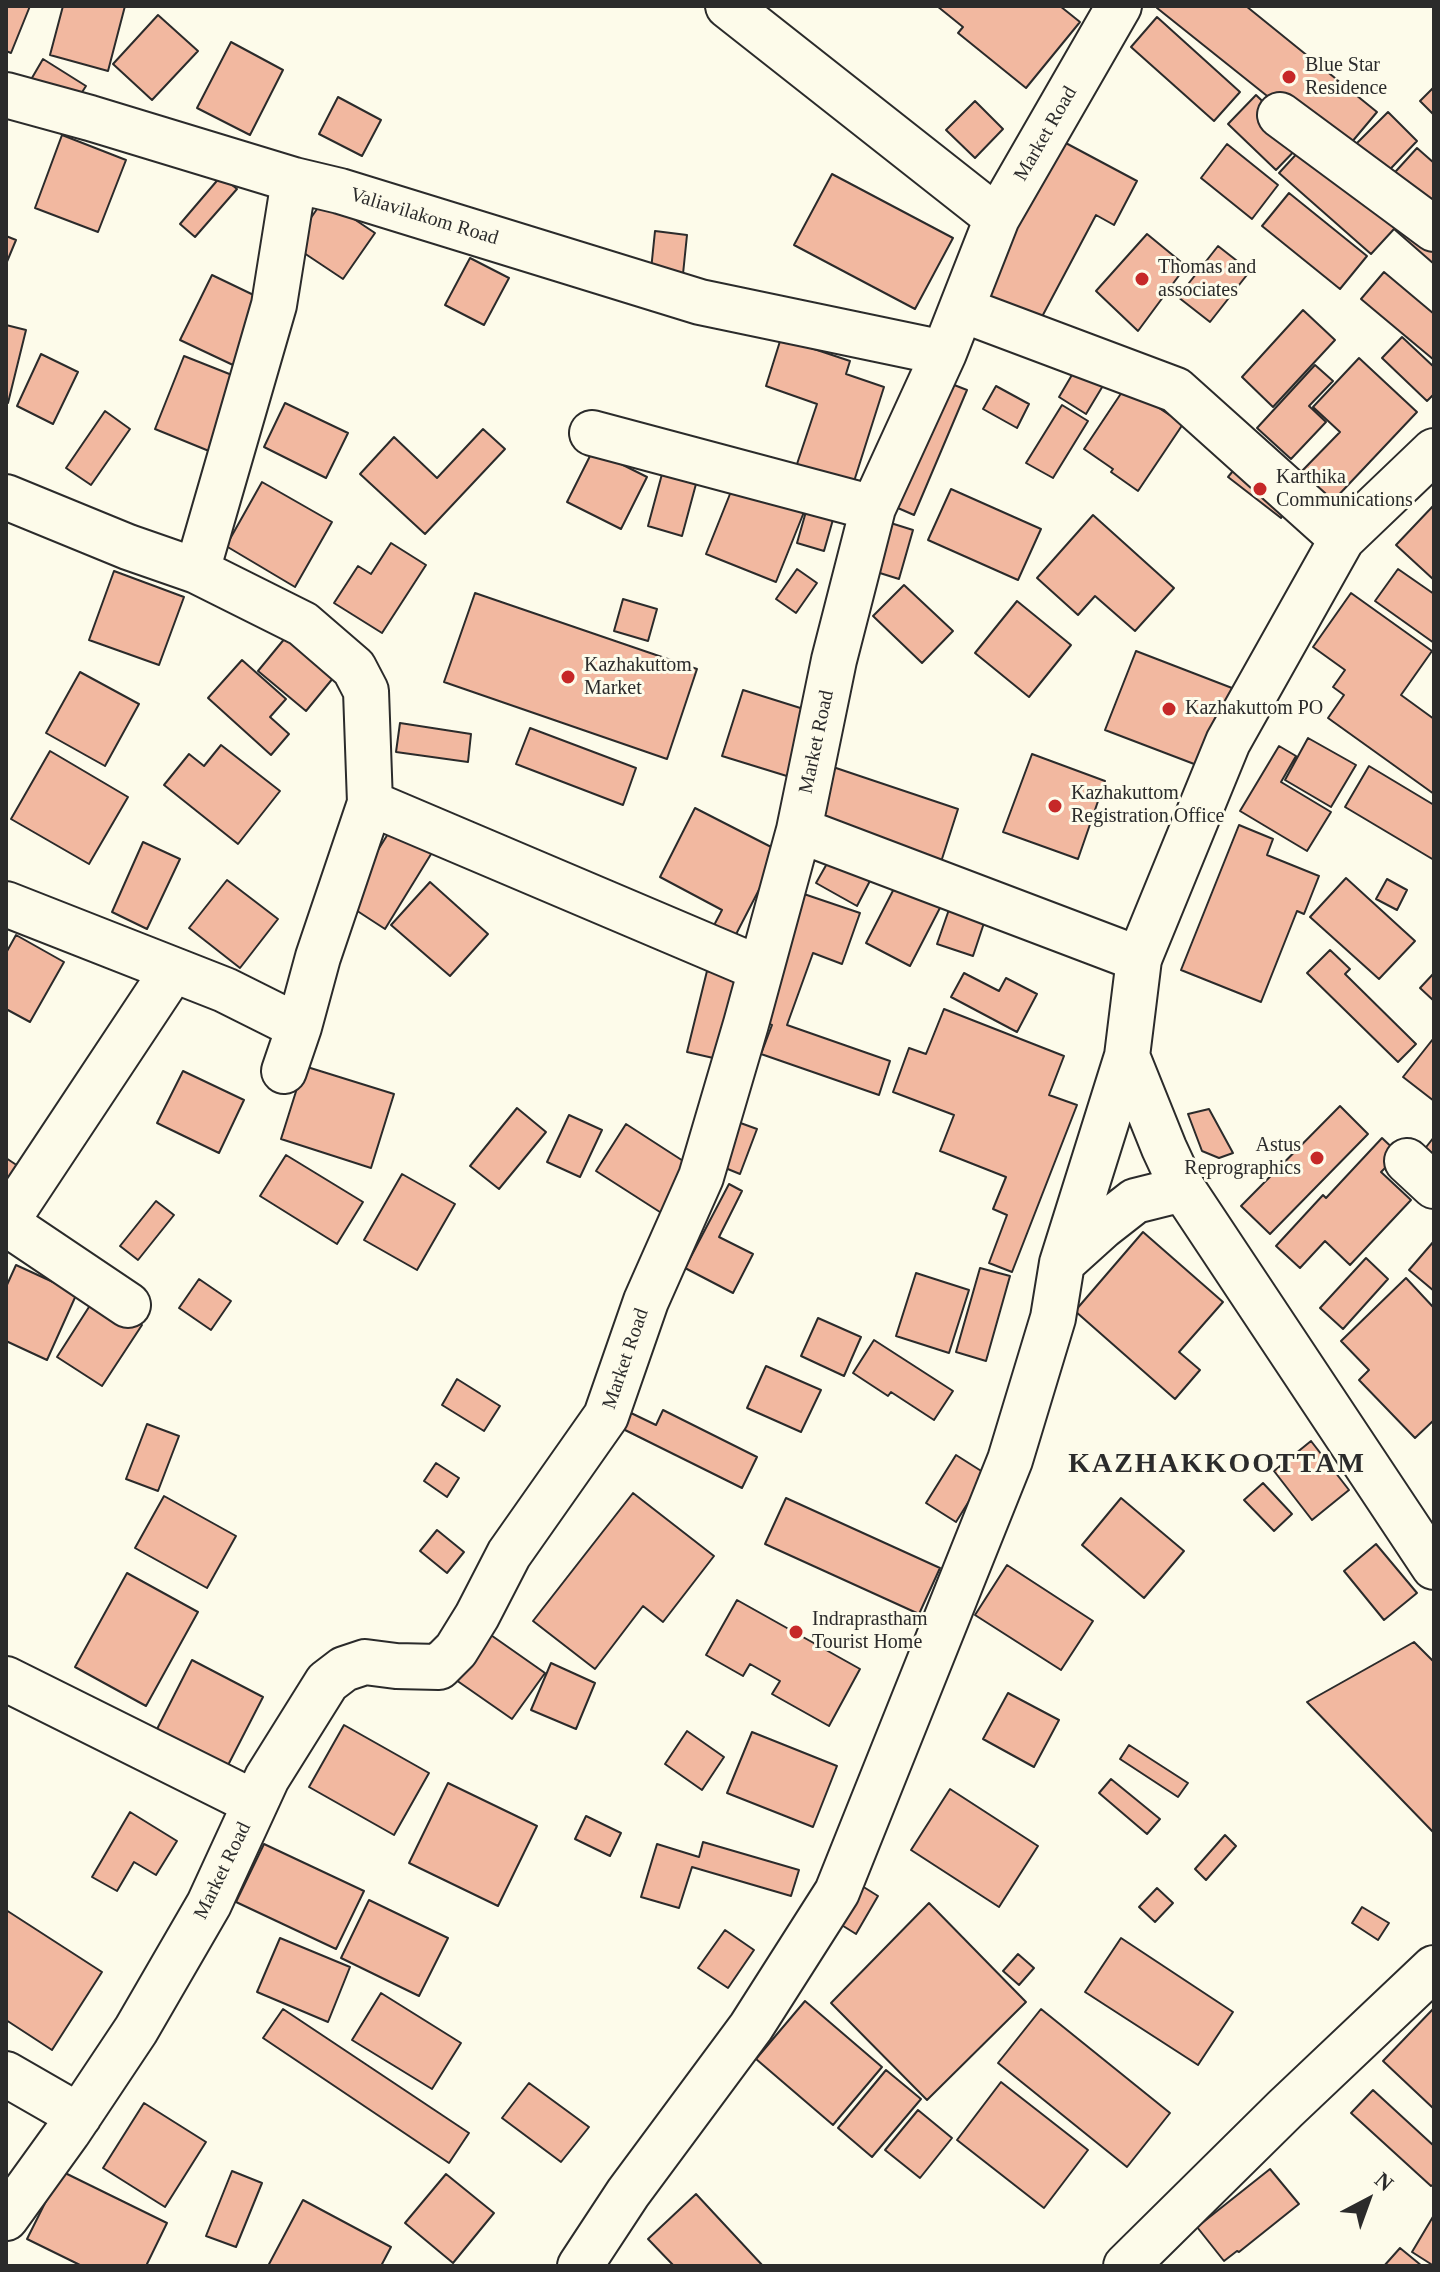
<!DOCTYPE html>
<style>
body{margin:0}
#map{position:relative;width:1440px;height:2272px;overflow:hidden;background:#fdfbea;font-family:"Times New Roman",serif}
canvas{display:block}
.frame{position:absolute;inset:0;border:8px solid #2b2b2b;pointer-events:none}
.north{position:absolute;left:1328px;top:2160px;width:80px;height:80px;-webkit-text-stroke:6px #fdfbea;paint-order:stroke;rotate:41deg;font-size:22px;font-weight:700;line-height:32px;text-align:center;color:#2b2b2b}
.north::after{content:'';display:block;margin:auto;width:28px;height:36px;background:#2b2b2b;clip-path:polygon(50% 0,100% 100%,50% 72%,0 100%)}
</style>
<div id="map">
<canvas width="1440" height="2272"></canvas>
<div class="frame"></div>
<div class="north">N</div>
</div>
<script>
const ctx = document.querySelector('canvas').getContext('2d');
ctx.lineJoin = 'round';
function fill(path, color) {
  ctx.fillStyle = color;
  ctx.fill(path, 'evenodd');
}
function strokePath(path, color, width, dash) {
  ctx.strokeStyle = color;
  ctx.lineWidth = width;
  ctx.lineCap = dash ? 'butt' : 'round';
  ctx.setLineDash(dash || []);
  ctx.stroke(path);
}
function drawText(font, color, halo, rows, align = 'center') {
  ctx.font = font + ' "Times New Roman",serif';
  ctx.lineWidth = 6;
  ctx.setLineDash([]);
  ctx.textBaseline = 'middle';
  ctx.strokeStyle = halo;
  ctx.fillStyle = color;
  for (const [text, x, y, turn = 0] of rows) {
    ctx.save();
    ctx.translate(x, y);
    ctx.rotate((+turn || 0) * Math.PI / 180);
    ctx.textAlign = isNaN(turn) ? turn : align;
    if (halo) ctx.strokeText(text, 0, 0);
    ctx.fillText(text, 0, 0);
    ctx.restore();
  }
}
const building = new Path2D(`
 M6,6H30L11,53L6,51Z
 M63,6H125L108,71L50,55Z
 M937,6H1060L1080,22L1026,88L958,33L963,27Z
 M1158,6H1246L1377,112L1341,155L1157,8Z
 M158,15L198,51L152,100L113,64Z
 M1157,17L1240,92L1214,121L1131,47Z
 M231,42L283,70L250,135L197,108Z
 M43,59L86,86L72,108L29,83Z
 M1434,87V115L1420,101Z
 M1256,95L1304,141L1276,170L1228,124Z
 M338,97L381,120L362,156L319,134Z
 M975,101L1003,129L975,158L946,130Z
 M1388,112L1417,141L1377,183L1347,153Z
 M62,135L126,160L98,232L35,208Z
 M1062,141L1137,181L1114,225L1096,215L1036,328L978,297Z
 M1227,144L1278,185L1252,219L1201,178Z
 M1302,148L1366,204L1417,148L1434,163V264L1394,229L1371,254L1279,173Z
 M832,174L953,238L915,309L794,245Z
 M221,176L237,189L195,237L180,224Z
 M1289,193L1367,256L1340,289L1262,226Z
 M324,199L375,233L343,279L292,245Z
 M655,231L687,235L683,274L651,270Z
 M1147,234L1186,266L1138,331L1096,291Z
 M6,236L16,240L6,264Z
 M1218,246L1250,271L1210,322L1178,297Z
 M470,258L509,278L484,325L445,305Z
 M1384,272L1434,314V360L1361,299Z
 M212,275L264,300L233,365L180,340Z
 M1303,310L1335,340L1273,407L1242,377Z
 M6,325L26,330L8,403L6,402Z
 M1402,337L1434,367V394L1427,401L1382,358Z
 M781,338L850,361L846,374L884,387L850,494L793,476L817,404L766,386Z
 M41,354L78,372L53,424L17,406Z
 M184,356L237,377L209,451L155,429Z
 M1359,358L1417,412L1332,502L1301,472L1340,432L1313,407Z
 M1079,363L1107,379L1086,414L1059,397Z
 M1315,365L1333,381L1309,406L1326,422L1291,459L1257,428Z
 M944,381L967,390L914,515L891,505Z
 M996,386L1029,404L1017,428L983,409Z
 M1126,386L1183,424L1138,491L1111,472L1113,469L1084,449Z
 M285,403L348,433L326,478L264,447Z
 M1062,405L1088,421L1053,478L1026,463Z
 M105,411L130,429L91,485L66,468Z
 M483,429L505,449L425,534L360,474L394,437L437,478Z
 M593,450L647,477L621,529L567,502Z
 M1241,461L1291,502L1281,518L1228,477Z
 M662,474L696,484L682,536L648,526Z
 M736,479L806,507L776,582L706,554Z
 M262,482L332,522L295,587L226,546Z
 M951,489L1041,529L1018,580L928,540Z
 M1434,505V580L1396,545Z
 M807,508L834,516L824,551L797,543Z
 M1093,515L1174,588L1135,631L1095,596L1078,615L1037,578Z
 M881,520L913,530L899,579L867,569Z
 M391,543L426,565L382,633L334,603L358,566L371,574Z
 M797,569L817,583L796,613L776,599Z
 M1398,569L1434,594V643L1375,601Z
 M114,571L184,597L159,665L89,640Z
 M904,585L953,631L922,663L873,616Z
 M475,593L697,669L667,759L444,682Z
 M1351,593L1432,651L1401,695L1434,719V794L1328,718L1344,695L1333,687L1345,670L1313,647Z
 M623,599L657,609L648,641L614,631Z
 M1017,601L1071,645L1029,697L975,653Z
 M295,626L343,666L306,711L258,671Z
 M1136,651L1232,688L1202,767L1105,730Z
 M242,660L286,699L270,717L289,734L271,755L208,698Z
 M80,672L139,704L105,766L46,733Z
 M743,690L810,711L790,777L722,756Z
 M400,723L471,734L468,762L396,752Z
 M530,728L636,768L623,805L516,764Z
 M1308,738L1356,765L1331,807L1285,780Z
 M221,745L280,791L238,844L164,785L189,754L204,766Z
 M1279,746L1296,756L1281,782L1331,812L1307,851L1240,811Z
 M50,751L128,797L89,864L11,819Z
 M1032,754L1105,781L1078,859L1003,832Z
 M1369,766L1434,805V860L1345,807Z
 M833,767L958,809L941,862L815,820Z
 M695,808L779,851L731,944L710,933L722,910L660,877Z
 M396,821L436,846L385,929L345,903Z
 M1239,825L1273,839L1267,855L1319,876L1304,914L1297,911L1261,1002L1181,970Z
 M143,842L180,859L147,929L112,912Z
 M833,853L873,875L857,906L816,883Z
 M1346,878L1415,941L1379,979L1310,917Z
 M899,879L943,902L910,966L866,943Z
 M1387,879L1407,890L1397,910L1376,899Z
 M227,880L278,919L240,968L189,928Z
 M430,882L488,934L450,976L391,925Z
 M798,892L860,913L842,964L813,953L787,1025L890,1061L879,1095L761,1054L772,1025L754,1019Z
 M953,898L988,911L973,956L937,944Z
 M16,935L64,962L30,1022L6,1009V953Z
 M1330,950L1350,969L1345,974L1416,1044L1398,1062L1307,973Z
 M707,971L742,980L722,1060L687,1052Z
 M964,973L999,991L1006,978L1037,994L1017,1032L951,997Z
 M1434,973V1001L1420,988Z
 M944,1009L1064,1056L1049,1095L1077,1105L1012,1272L989,1263L1007,1215L993,1209L1006,1177L940,1151L954,1115L893,1092L909,1048L926,1054Z
 M1433,1039H1434V1101L1403,1077Z
 M304,1066L394,1094L371,1168L281,1139Z
 M183,1071L244,1100L219,1153L157,1123Z
 M1340,1106L1368,1134L1270,1234L1241,1206Z
 M517,1108L546,1132L499,1189L470,1166Z
 M1209,1109L1233,1153L1219,1158L1202,1151L1188,1114Z
 M569,1115L602,1130L580,1177L547,1162Z
 M735,1121L757,1129L740,1174L718,1165Z
 M626,1124L694,1168L663,1214L596,1171Z
 M1434,1137V1175L1416,1160Z
 M1382,1138L1399,1154L1381,1172L1411,1200L1350,1265L1325,1241L1300,1268L1276,1246L1323,1195L1326,1198Z
 M286,1155L363,1202L337,1244L260,1196Z
 M6,1158L21,1168L6,1190Z
 M402,1174L455,1204L417,1270L364,1240Z
 M729,1184L742,1191L719,1237L753,1254L733,1293L685,1268Z
 M156,1201L174,1215L138,1260L120,1246Z
 M1143,1232L1223,1302L1179,1352L1200,1370L1175,1399L1075,1311Z
 M1434,1241V1291L1409,1270Z
 M1366,1258L1388,1279L1343,1329L1320,1308Z
 M16,1265L77,1293L47,1360L6,1341V1287Z
 M980,1268L1010,1276L986,1361L956,1352Z
 M916,1273L969,1290L949,1353L896,1336Z
 M1406,1278L1434,1308V1420L1415,1438L1359,1380L1369,1370L1341,1341Z
 M199,1279L231,1301L211,1330L179,1308Z
 M96,1296L142,1325L102,1386L57,1357Z
 M818,1318L861,1337L844,1376L801,1356Z
 M874,1340L953,1391L934,1420L891,1392L888,1396L853,1373Z
 M766,1366L821,1390L801,1432L747,1408Z
 M457,1379L500,1406L484,1431L442,1405Z
 M663,1410L757,1457L742,1488L623,1429L631,1413L656,1425Z
 M147,1424L179,1436L158,1491L126,1479Z
 M1311,1441L1349,1490L1312,1520L1274,1471Z
 M956,1455L986,1474L956,1522L926,1503Z
 M436,1463L459,1478L447,1497L424,1481Z
 M1263,1483L1292,1514L1274,1531L1244,1500Z
 M633,1493L714,1556L663,1622L643,1606L595,1669L533,1621Z
 M164,1496L236,1536L207,1588L135,1548Z
 M786,1498L940,1568L919,1614L765,1544Z
 M1121,1498L1184,1551L1144,1598L1082,1545Z
 M437,1530L464,1552L447,1573L420,1551Z
 M1376,1544L1417,1593L1384,1620L1344,1571Z
 M1007,1565L1093,1621L1061,1670L975,1615Z
 M127,1573L198,1612L146,1706L75,1667Z
 M737,1600L860,1669L829,1726L772,1694L780,1681L750,1664L743,1676L706,1655Z
 M488,1633L545,1673L512,1719L456,1680Z
 M1414,1642L1434,1662V1833L1307,1702Z
 M192,1660L263,1697L224,1773L153,1737Z
 M551,1663L595,1683L576,1729L531,1710Z
 M1008,1693L1059,1720L1034,1767L983,1739Z
 M344,1725L429,1773L394,1835L309,1787Z
 M687,1731L724,1757L702,1790L665,1764Z
 M752,1732L837,1766L813,1827L727,1793Z
 M1129,1745L1188,1783L1178,1797L1120,1759Z
 M1111,1779L1160,1819L1147,1834L1099,1793Z
 M448,1783L537,1826L498,1906L409,1863Z
 M950,1789L1038,1846L999,1907L911,1850Z
 M130,1812L177,1841L156,1875L134,1862L117,1891L92,1877Z
 M586,1816L621,1833L610,1856L575,1839Z
 M1225,1835L1236,1846L1206,1880L1195,1869Z
 M703,1842L799,1870L791,1896L692,1867L679,1908L641,1897L657,1844L699,1857Z
 M264,1844L364,1891L336,1949L236,1902Z
 M862,1886L878,1896L856,1934L840,1924Z
 M1157,1888L1173,1903L1155,1922L1139,1907Z
 M369,1900L448,1938L419,1996L341,1958Z
 M929,1903L1026,2002L927,2100L831,2003Z
 M1362,1907L1389,1923L1378,1940L1352,1923Z
 M6,1910L102,1972L52,2050L6,2020Z
 M725,1930L754,1950L728,1988L698,1968Z
 M280,1938L350,1967L328,2022L257,1992Z
 M1121,1938L1233,2012L1198,2065L1085,1992Z
 M1018,1954L1034,1968L1019,1985L1003,1971Z
 M381,1993L461,2043L432,2089L352,2040Z
 M805,2001L882,2067L833,2125L756,2059Z
 M1434,2008V2109L1383,2061Z
 M283,2009L469,2133L449,2163L263,2038Z
 M1041,2009L1170,2113L1127,2167L998,2063Z
 M886,2070L921,2099L872,2157L838,2128Z
 M1001,2082L1088,2150L1044,2208L957,2140Z
 M529,2083L589,2127L561,2162L502,2118Z
 M1373,2090L1434,2146V2184L1431,2186L1351,2113Z
 M144,2103L206,2142L165,2207L103,2168Z
 M918,2110L952,2138L920,2178L885,2150Z
 M1270,2169L1299,2204L1239,2252L1237,2251L1224,2261L1197,2227Z
 M61,2171L167,2223L146,2266H82L27,2239Z
 M232,2171L262,2183L236,2247L206,2236Z
 M446,2174L494,2213L453,2263L405,2223Z
 M696,2194L763,2266H674L648,2239Z
 M303,2200L391,2247L381,2266H268Z
 M1434,2215V2266L1412,2252Z
 M1400,2248L1422,2266H1384Z`);
fill(building, '#f2b8a0');
strokePath(building, '#2b2b2b', 2);
const minor = new Path2D(`
 M728,6L997,218
 M6,95L90,118L294,180
 M1280,115L1434,229
 M963,310L1176,390L1342,539
 M592,433L873,508
 M6,497L128,547L197,571L303,624L354,668L366,691L370,803L318,957L299,1027L284,1071
 M197,571L274,305L294,180L340,191L700,302L944,353
 M370,803L761,969
 M799,830L1139,959
 M6,904L225,990L299,1027
 M1407,1161L1434,1186
 M6,1222L173,970
 M6,1223L128,1305
 M6,1679L255,1803
 M6,2074L79,2116
 M6,2218L68,2132L136,2030L209,1904L267,1778L327,1682L344,1669L365,1662L396,1666L439,1667L456,1650L477,1616L509,1554L606,1416L646,1301L701,1177L746,1024L799,830L834,660L873,508L944,353L997,218L1119,6
 M1126,2266L1285,2109L1434,1968`);
const major = new Path2D(`
 M1127,1056L1164,1148L1183,1189L1434,1567
 M1062,1263L1103,1226L1135,1201L1183,1189
 M580,2266L628,2193L751,2027L837,1892L1010,1460L1053,1318L1062,1263L1127,1056L1139,959L1228,742L1342,539L1434,451`);
strokePath(minor, '#2b2b2b', 48);
strokePath(major, '#2b2b2b', 48);
strokePath(minor, '#fdfbea', 44);
strokePath(major, '#fdfbea', 44);
for (const [x, y, r, color] of [
 [1289,77,8,"#c62828"],
 [1142,279,8,"#c62828"],
 [1260,489,8,"#c62828"],
 [568,677,8,"#c62828"],
 [1169,709,8,"#c62828"],
 [1055,806,8,"#c62828"],
 [1317,1158,8,"#c62828"],
 [796,1632,8,"#c62828"]
]) {
  const dot = new Path2D();
  dot.arc(x, y, r, 0, 2 * Math.PI);
  ctx.fillStyle = color;
  ctx.fill(dot);
  strokePath(dot, '#fdfbea', 3);
}
drawText('20px', '#2b2b2b', '#fdfbea', [
 ["Blue Star",1305,66],
 ["Residence",1305,89],
 ["Thomas and",1158,268],
 ["associates",1158,291],
 ["Karthika",1276,478],
 ["Communications",1276,501],
 ["Kazhakuttom",584,666],
 ["Market",584,689],
 ["Kazhakuttom PO",1185,709],
 ["Kazhakuttom",1071,794],
 ["Registration Office",1071,817],
 ["Astus",1301,1146,"right"],
 ["Reprographics",1301,1169,"right"],
 ["Indraprastham",812,1620],
 ["Tourist Home",812,1643]
], 'left');
drawText('20px', '#2b2b2b', '#fdfbea', [
 ["Market Road",1046,134,-60],
 ["Valiavilakom Road",424,217,17],
 ["Market Road",817,742,-78],
 ["Market Road",626,1359,-71],
 ["Market Road",223,1871,-64]
]);
ctx.letterSpacing = '2px';
drawText('bold 28px', '#2b2b2b', '#fdfbea', [
 ["KAZHAKKOOTTAM",1217,1465]
]);
ctx.letterSpacing = '0px';
</script>
